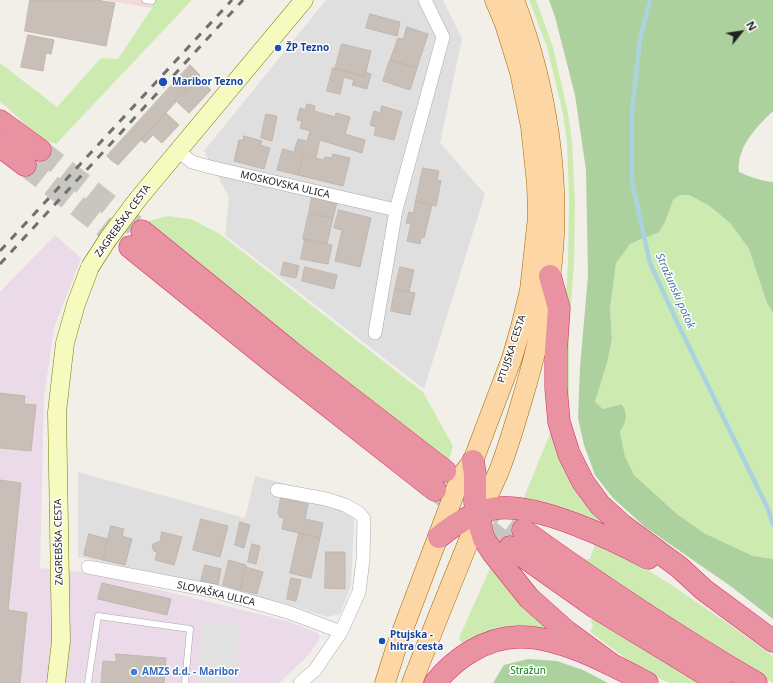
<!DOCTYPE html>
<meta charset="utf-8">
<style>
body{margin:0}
#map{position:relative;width:773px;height:683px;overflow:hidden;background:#f2efe9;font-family:"Noto Sans",sans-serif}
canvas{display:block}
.north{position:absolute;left:721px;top:12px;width:40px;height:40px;-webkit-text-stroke:3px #fff;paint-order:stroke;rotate:60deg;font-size:11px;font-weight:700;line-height:16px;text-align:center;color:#222}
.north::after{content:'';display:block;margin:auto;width:14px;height:18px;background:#222;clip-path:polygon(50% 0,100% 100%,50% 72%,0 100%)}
</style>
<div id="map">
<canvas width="773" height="683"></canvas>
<div class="north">N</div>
</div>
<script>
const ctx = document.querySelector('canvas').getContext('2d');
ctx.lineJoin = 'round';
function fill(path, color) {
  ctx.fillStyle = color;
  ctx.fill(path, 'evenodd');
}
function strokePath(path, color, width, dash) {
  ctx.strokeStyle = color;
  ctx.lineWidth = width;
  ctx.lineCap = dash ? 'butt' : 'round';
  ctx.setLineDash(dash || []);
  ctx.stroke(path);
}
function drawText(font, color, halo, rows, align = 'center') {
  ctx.font = font + ' "Noto Sans",sans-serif';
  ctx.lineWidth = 3;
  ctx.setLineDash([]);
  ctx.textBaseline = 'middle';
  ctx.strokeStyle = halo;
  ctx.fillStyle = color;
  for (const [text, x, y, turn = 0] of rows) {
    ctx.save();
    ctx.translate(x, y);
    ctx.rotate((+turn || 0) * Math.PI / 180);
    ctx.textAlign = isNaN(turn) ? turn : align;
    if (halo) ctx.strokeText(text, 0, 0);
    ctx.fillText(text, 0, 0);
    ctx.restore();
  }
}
fill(new Path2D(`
 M326,0H443L462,39L440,143L485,194L424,389L225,235L229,197L204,151Z
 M78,472L245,518L255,476L352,501L354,522L351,586L340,614L327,617L290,605L215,585L78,557Z`), '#e0dfdf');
fill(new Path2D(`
 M104,0H144L152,1V8Z`), '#f2dad9');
fill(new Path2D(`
 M55,235L81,258L54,328L44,397L40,568L91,573L288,621L318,633L320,638L308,656L279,683H0V292Z`), '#ebdbe8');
fill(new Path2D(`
 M153,0H192L56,144L39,138L7,107L0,102V63L57,107L101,58L118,59L152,8Z
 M529,0H536L553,47L568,113L572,142L575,202L574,263L569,333V397L566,401L563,334L568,262L569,200L567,142L563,114L547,47Z
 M680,195H689L708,206L730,223L749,249L767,303L773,313V559L753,556L704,533L677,514L634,475L625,456L620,432C626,423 629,414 623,404L603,409L595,402L607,363L612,339L610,309L616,262L630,244L647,238L673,200Z
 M167,216L191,219L220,234L423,392L453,446L447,467L144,227L149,221Z
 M554,424L616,530L522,502Z
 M595,544L635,562L670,584L733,627L773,656V683L750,671L577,559H590Z
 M491,566L563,639L467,652L459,638Z
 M592,615L703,683H669L640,669L590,632L593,626L591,621Z`), '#cdebb0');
fill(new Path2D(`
 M549,0H773V111C757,126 736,148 739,172C750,177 761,181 773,182V313L767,303L749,249L730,223L709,206L689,195H680L673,200L665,222L659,232L630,244L616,263L610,309L612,339L607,363L595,402L603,409L622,404C629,414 626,423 620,432L625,456L634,475L677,514L704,533L753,556L773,559V619L729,585L645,527L613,498L595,475L584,445L578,418L580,367L588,276L586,170L575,95L555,17Z
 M528,659L557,661L583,670L608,683H493L504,665Z`), '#add19e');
fill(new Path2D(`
 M203,620L240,626L234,683H197Z`), '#e2e2e2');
strokePath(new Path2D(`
 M650,0L640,39L632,112V182L650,263L678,324L768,509L773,525`), '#aad3df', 4.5);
const building = new Path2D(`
 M30,0H96L115,3L106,46L25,31Z
 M370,14L400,22L397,36L366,28Z
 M407,27L428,34L417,68L390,60L398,38L403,39Z
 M28,35L54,40L51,54L46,53L43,71L21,67Z
 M342,44L371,51L365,76L335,69Z
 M390,60L417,68L410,90L383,81Z
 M190,65L200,75L198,78L118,165L111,160L107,156Z
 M333,68L365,76V72L371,74L367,89L352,85L354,80L344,77L340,94L327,91Z
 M198,78L211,90L189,113L176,101Z
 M307,104L315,106L314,111L335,117L336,113L350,117L345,134L365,140L362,153L320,140L316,157L294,151L298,139L307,141L310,131L300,128L302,121L297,120L300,108L305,110Z
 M382,106L402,112L394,140L374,135L376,127L370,125L374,111L380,113Z
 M166,113L179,125L162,143L153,135L145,143L141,140Z
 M266,114L277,116L272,141L261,138Z
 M244,136L262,141L260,145L270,148L264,169L234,161L239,140H243Z
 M283,149L303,155L298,175L277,170Z
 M333,154L350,158L343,186L298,175L303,155L324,160L325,157L332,158Z
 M423,168L439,171L437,180L441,181L436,206L416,201Z
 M312,197L337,202L333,218L309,213Z
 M416,201L432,205L424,238L421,237L420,244L407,241L411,224L406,223L409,212L413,213Z
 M339,210L371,218L360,267L335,261L342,230L334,228Z
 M309,213L333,218L327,244L303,239Z
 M305,239L332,245L328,264L301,259Z
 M284,262L299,266L296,278L281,275Z
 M305,267L337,275L334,289L302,281Z
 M400,267L414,270L409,292L395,289Z
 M395,289L415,293L410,315L391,311Z
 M0,393L25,396L24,404L36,405L31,451L0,448Z
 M0,480L21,483L8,610L27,613L20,683H0Z
 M281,498L308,504L305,519L323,523L320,538L282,529L284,518L279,517L280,514H278Z
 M201,519L228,526L220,557L193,550Z
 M240,522L250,525L244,548L235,545Z
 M111,526L124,529L122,536L132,539L125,565L103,560Z
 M162,532L182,537L174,565L155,560L157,552L154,551L152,547L153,544L160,541Z
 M299,533L320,538L311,578L290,573Z
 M89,534L108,539L103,560L84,555Z
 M252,544L260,546L256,564L248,562Z
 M326,552H345V589L325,588Z
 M229,560L246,565L240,590L223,585Z
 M205,565L221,569L218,585L201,581Z
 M246,567L263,572L257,594L240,590Z
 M291,578L301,580L296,601L287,599Z
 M102,583L171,599L167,615L98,599Z
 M116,654L166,658L164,683H101L103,661L116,662Z`);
fill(building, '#c7bfb8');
strokePath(building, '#c4b6ab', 1);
strokePath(new Path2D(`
 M40,150L142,231
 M25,165L130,247
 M436,490L510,547
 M485,502L523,530`), '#c8c6c1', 22, [22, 11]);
const lane = new Path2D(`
 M145,0L152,1
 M88,683L98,616L190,629L185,683`);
const street = new Path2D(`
 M178,151L192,162L210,167L396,210
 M375,333L396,210L443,37L425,0
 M277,490L326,499L345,505L359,513L364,519L363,560L359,592L341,632L315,670L300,683
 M88,567L214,591L288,612L341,632`);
const secondary = new Path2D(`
 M138,199L304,0
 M56,683L61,641L57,412L65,343L76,304L90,267`);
const primary = new Path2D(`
 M385,683L396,648L456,489L463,474L473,461L512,358L521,327L530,290L538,217L537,184L531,127L520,72L505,24L495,0
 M412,683C434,626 457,570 480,513C486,499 493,485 499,471C508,448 515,424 522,400C534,360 544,319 550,278C563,187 547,85 514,0`);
const highway = new Path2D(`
 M0,121L40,150
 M0,146L25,165
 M142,231L291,352L445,471
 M130,247L276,365L435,490
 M550,276L559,308L556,351V388L559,422L569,454L583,482L600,505L622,525L679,567L704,590L773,641
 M473,461L475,474V503L480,512L481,529L484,539L493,553L529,598L566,631L611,664
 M523,530C598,584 676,636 756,683
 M439,537C456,523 476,510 499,508C541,505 611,538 648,558
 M510,547L595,607L720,683
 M435,683C455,658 485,638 518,637C558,635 613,665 647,683`);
strokePath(lane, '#a9a9a9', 7);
strokePath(street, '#a9a9a9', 14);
strokePath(secondary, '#707d05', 19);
strokePath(primary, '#a06b00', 21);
strokePath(highway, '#dc2a67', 23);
strokePath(lane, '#fff', 6);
strokePath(street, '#fff', 13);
strokePath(secondary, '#f7fabf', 18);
strokePath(primary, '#fcd6a4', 20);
strokePath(highway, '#e892a2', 22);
strokePath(new Path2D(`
 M0,251L232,0
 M0,264L243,0`), '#707070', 3, [8, 8]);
const secondaryBridge = new Path2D(`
 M90,267L108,239L138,199`);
strokePath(secondaryBridge, '#707d05', 19, []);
strokePath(secondaryBridge, '#f7fabf', 18);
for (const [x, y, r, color] of [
 [278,48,4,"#1a4fb4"],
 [163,82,5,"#1a4fb4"],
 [382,641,4,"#1a4fb4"],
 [134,672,4,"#3f7fe0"]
]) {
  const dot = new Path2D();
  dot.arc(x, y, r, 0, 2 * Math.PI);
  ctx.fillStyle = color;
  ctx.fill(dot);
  strokePath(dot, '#fff', 1.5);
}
drawText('bold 10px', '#164399', '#fff', [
 ["ŽP Tezno",286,48],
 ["Maribor Tezno",172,82],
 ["Ptujska -",390,635],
 ["hitra cesta",390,647]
], 'left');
drawText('10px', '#222', '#fff', [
 ["MOSKOVSKA ULICA",285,185,13],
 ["ZAGREBŠKA CESTA",123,221,-54],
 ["PTUJSKA CESTA",512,349,-72],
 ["ZAGREBŠKA CESTA",59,542,-91],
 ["SLOVAŠKA ULICA",216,594,13]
]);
drawText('10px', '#0c8416', '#fff', [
 ["Stražun",528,671]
]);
drawText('bold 10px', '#366cbe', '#fff', [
 ["AMZS d.d. - Maribor",142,672]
], 'left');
drawText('italic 11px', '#4a7aab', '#fff', [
 ["Stražunski potok",675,291,66]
]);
</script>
